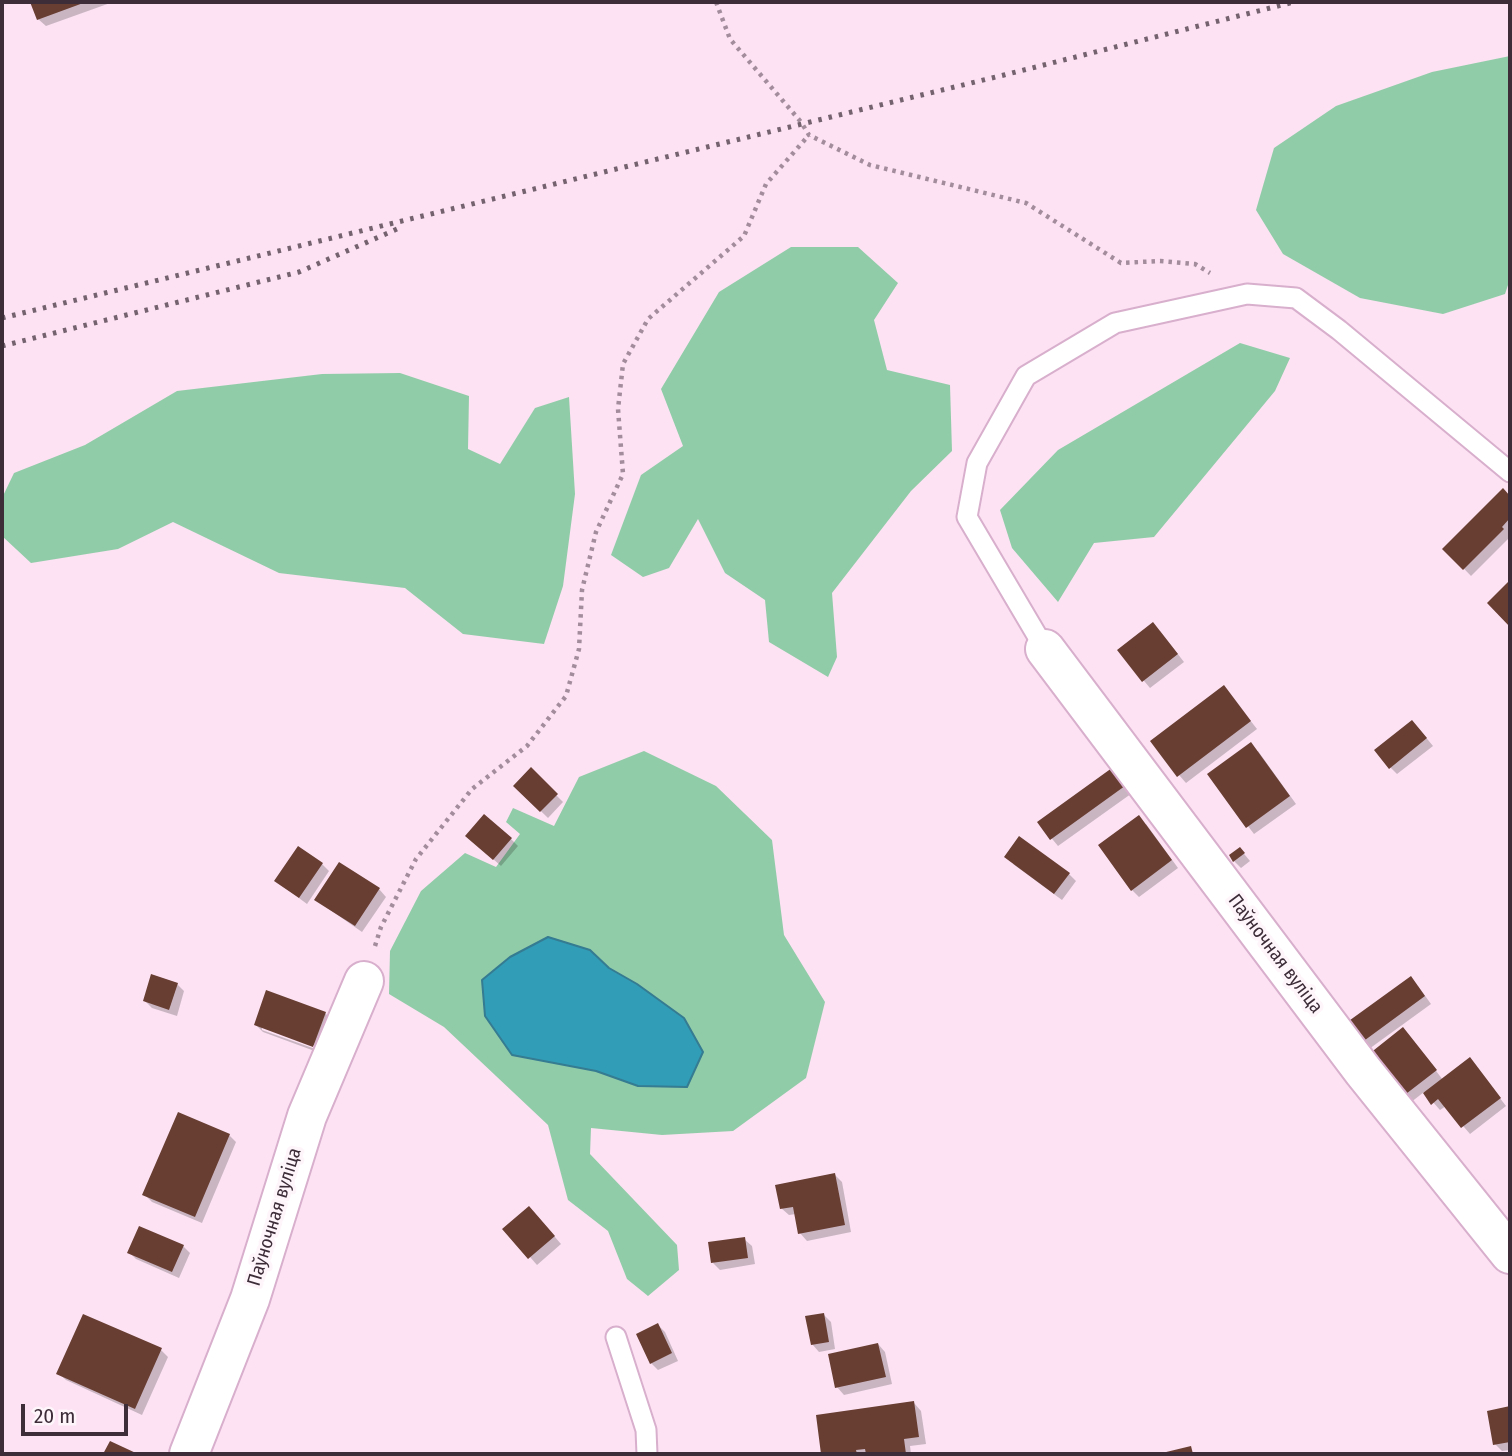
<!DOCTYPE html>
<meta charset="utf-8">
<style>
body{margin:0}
#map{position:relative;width:1512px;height:1456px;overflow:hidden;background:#fce2f3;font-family:"Fira Sans Condensed",sans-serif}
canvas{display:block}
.frame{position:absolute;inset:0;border:4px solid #3d2d38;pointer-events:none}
.scale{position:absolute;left:21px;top:1404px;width:107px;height:32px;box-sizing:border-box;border:4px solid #3d2d38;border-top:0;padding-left:9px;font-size:21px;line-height:24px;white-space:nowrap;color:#3d2d38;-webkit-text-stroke:5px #fef5fb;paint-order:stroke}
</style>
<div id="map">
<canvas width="1512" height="1456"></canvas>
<div class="frame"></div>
<div class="scale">20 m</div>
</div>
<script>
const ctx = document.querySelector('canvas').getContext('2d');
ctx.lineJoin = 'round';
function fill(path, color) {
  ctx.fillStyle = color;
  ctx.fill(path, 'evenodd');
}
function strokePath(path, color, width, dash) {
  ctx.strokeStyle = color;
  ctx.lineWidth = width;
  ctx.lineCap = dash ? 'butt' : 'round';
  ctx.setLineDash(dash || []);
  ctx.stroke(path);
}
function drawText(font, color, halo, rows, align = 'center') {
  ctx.font = font + ' "Fira Sans Condensed",sans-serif';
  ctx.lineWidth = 7;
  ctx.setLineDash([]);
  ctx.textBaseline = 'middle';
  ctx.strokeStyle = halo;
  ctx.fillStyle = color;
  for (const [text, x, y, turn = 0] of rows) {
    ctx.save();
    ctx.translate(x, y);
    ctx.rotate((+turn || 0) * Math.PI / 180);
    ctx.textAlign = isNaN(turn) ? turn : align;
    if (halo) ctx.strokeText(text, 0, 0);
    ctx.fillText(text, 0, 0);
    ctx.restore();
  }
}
fill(new Path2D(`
 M1510,56V279L1505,294L1443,314L1360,298L1283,254L1256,210L1274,148L1336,106L1432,72Z
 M791,247H858L898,283L874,320L887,370L950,385L952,451L911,491L832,593L837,657L828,677L769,642L765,600L725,573L698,519L669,568L643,577L611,555L641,475L683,446L661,389L719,292Z
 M1240,343L1290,358L1275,391L1154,537L1094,543L1058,602L1012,548L1000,510L1058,450Z
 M400,373L469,396L468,449L500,464L535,408L569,397L575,494L563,586L544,644L463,634L405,588L279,573L173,522L118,549L31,563L2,536V498L14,473L85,445L177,391L322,374Z
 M644,751L716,786L772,840L784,935L825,1002L806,1078L733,1131L662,1135L591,1128L590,1154L677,1245L679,1270L648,1296L627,1279L608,1231L568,1200L548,1125L444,1027L389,994L390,951L421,891L465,853L496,867L520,834L506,822L513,808L554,826L579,777ZM590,950L609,968L637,984L638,1086L596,1071L512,1055Z`), '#91cca8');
const water = new Path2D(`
 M548,937L590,950L609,968L637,984L684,1018L703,1052L687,1087L638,1086L596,1071L512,1055L485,1016L482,980L510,957Z`);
fill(water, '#319db7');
strokePath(water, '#357b91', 2);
fill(new Path2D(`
 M32,2H113L46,26L38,19Z
 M1503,491L1510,498V532L1508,535L1510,537L1471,576L1445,549Z
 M1160,631L1184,662L1150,688L1119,651Z
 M1224,687L1257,729L1186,783L1179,775Z
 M1419,729L1433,746L1397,774L1390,767Z
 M1258,751L1296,804L1254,834L1209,775Z
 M1123,762L1142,786L1058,846L1039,823Z
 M531,770L563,802L548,818L515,786Z
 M1146,824L1178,868L1139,897L1132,890Z
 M511,839L518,846L501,866L475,843Z
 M1240,849L1250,861L1241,868L1234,861Z
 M322,864L329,871L307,904L276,881Z
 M1013,864L1069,874L1076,881L1062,900Z
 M379,889L386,897L362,932L316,900Z
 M177,984L184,991L177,1016L152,1008L145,1001Z
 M1418,986L1431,1004L1369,1049L1349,1024Z
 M325,1013L332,1020L320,1053L263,1032L256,1025ZM262,1026L322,1048L321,1051L262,1030Z
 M1410,1037L1443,1080L1476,1067L1506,1106L1470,1134L1446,1106L1440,1110L1424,1092L1410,1103L1403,1096Z
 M229,1135L236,1142L202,1223L152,1202L144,1194Z
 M835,1175L842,1182L851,1232L807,1241L800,1233L796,1214L789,1215L781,1208Z
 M536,1215L561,1244L537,1265L530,1257Z
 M744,1239L752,1246L755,1264L720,1270L713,1263Z
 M183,1246L190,1253L179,1278L136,1259L129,1252Z
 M824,1315L831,1322L835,1349L819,1352L812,1344Z
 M658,1325L665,1332L678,1361L658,1370L651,1363Z
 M878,1344L885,1352L892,1384L844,1395L837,1387Z
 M161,1350L168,1357L142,1415L66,1380L58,1373Z
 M914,1403L921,1411L926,1444L910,1446L911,1454H823L818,1417Z
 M1510,1408V1450L1502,1451L1495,1444L1489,1412Z`), '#0003');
fill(new Path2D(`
 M30,2H86L37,20Z
 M1503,488L1510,496V518L1502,527L1504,529L1463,570L1442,549Z
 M1510,580V627L1487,603Z
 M1153,622L1178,654L1142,682L1117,650Z
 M1224,685L1251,721L1177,777L1150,741Z
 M1412,720L1427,738L1389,769L1374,750Z
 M1251,742L1290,796L1246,828L1207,774Z
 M1123,760L1136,778L1050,840L1037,822Z
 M531,767L558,794L540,812L513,786Z
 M484,814L512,838L493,860L465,836Z
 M1139,815L1172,860L1131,891L1098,845Z
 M1019,836L1070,873L1054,894L1004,857Z
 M298,846L323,863L299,898L274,881Z
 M1240,847L1245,853L1233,862L1229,855Z
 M339,862L380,888L355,926L314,900Z
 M151,974L178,983L169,1010L143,1001Z
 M1411,976L1425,996L1361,1043L1346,1023Z
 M266,990L326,1012L313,1047L254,1025Z
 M1403,1027L1437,1070L1402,1097L1369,1054Z
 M1470,1057L1501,1098L1461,1128L1438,1099L1431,1105L1423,1093Z
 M178,1112L230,1134L195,1217L142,1195Z
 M835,1173L845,1225L798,1234L793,1207L780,1209L775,1185Z
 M529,1206L555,1236L528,1259L502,1229Z
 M139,1226L184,1245L172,1272L127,1253Z
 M745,1237L748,1258L711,1263L708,1242Z
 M824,1313L829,1342L811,1345L805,1316Z
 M83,1314L162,1348L135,1409L56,1374Z
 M658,1323L672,1353L650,1364L636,1334Z
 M878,1343L886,1377L835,1388L828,1354Z
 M914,1401L919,1437L904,1439L906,1454H866L865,1449L856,1450L857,1454H821L816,1415Z
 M1510,1406V1442L1493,1445L1487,1411Z
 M110,1441L138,1454H103Z
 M1191,1446L1193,1454H1163L1162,1453Z`), '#683e32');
const lane = new Path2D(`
 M1045,649L967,517L977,463L1026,376L1115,323L1247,294L1296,298L1339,330L1510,472
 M616,1337L646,1430L647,1454`);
const street = new Path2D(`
 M1045,649L1363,1071L1510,1254
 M189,1454L250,1299L307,1116L364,981`);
strokePath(lane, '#d8afcc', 23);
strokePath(street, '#d8afcc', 42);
strokePath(new Path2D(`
 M716,2L730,39L801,122L809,135L870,165L1026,203L1121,263L1160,261L1195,264L1210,273
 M375,946L381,927L416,859L472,789L527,746L566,696L579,649L582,590L596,532L623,474L618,409L623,364L648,319L744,236L766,184L809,135`), '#a38d9c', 4.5, [3.5, 5]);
strokePath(lane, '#fff', 19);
strokePath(street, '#fff', 38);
strokePath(new Path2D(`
 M2,318L1004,75L1294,2
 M2,346L299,272L397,229`), '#75626f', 5, [3.5, 7]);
drawText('19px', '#3d2d38', '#fef5fb', [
 ["Паўночная вуліца",1275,954,53],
 ["Паўночная вуліца",275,1217,-73]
]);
</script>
